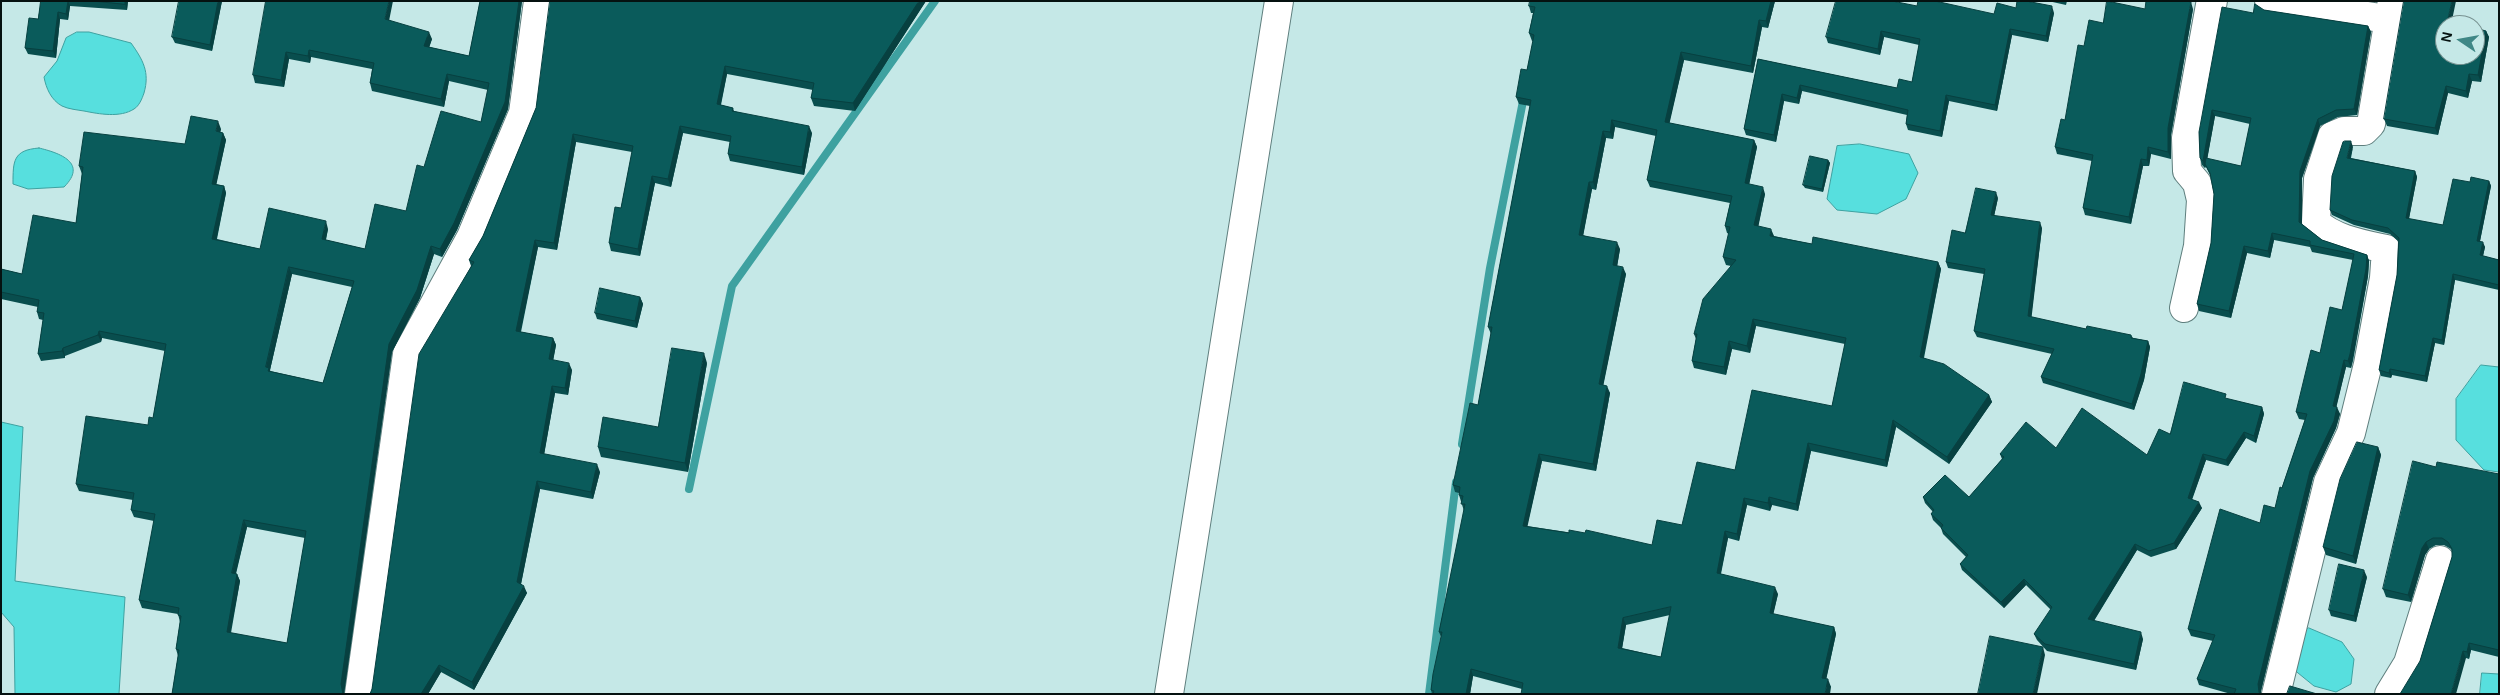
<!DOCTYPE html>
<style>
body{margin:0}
#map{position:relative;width:2500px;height:695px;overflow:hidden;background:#c5e8e7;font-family:Arial,sans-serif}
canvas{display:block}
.frame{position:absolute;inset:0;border:2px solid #051110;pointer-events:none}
.north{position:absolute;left:2435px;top:15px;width:50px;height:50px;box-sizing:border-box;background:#c5e8e7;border:1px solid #789291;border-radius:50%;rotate:282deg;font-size:14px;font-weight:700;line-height:20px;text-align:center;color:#051110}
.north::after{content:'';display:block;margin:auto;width:18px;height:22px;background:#3f8786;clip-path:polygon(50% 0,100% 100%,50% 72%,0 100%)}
</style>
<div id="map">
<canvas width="2500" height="695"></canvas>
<div class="frame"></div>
<div class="north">N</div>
</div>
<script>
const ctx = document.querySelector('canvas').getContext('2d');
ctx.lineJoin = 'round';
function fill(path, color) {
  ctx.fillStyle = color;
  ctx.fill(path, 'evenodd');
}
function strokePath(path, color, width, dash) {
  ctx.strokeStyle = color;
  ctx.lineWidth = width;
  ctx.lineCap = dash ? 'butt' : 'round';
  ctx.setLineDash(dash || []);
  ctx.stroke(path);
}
const water = new Path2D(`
 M77,32H89L131,43C143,60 150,72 144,93C142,99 139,106 134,109C120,118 99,114 84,111C78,110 68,109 62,106C51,100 46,88 44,77L57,61L66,38Z
 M1860,144L1909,154L1918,173L1906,199L1877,214L1837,210L1827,199L1837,146Z
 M39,148C60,153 88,163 64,187L28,189L13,184C13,161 13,150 39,148Z
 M2481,365L2499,367V472L2484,470L2456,440V399Z
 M1,422L23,427L15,581L125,597L119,694H15L14,627L1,612Z
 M2309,628L2342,642L2354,659L2351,684L2336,692L2314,686L2287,664L2296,633Z
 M2482,673L2499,674V694H2480Z`);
fill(water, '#57dfde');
strokePath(water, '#3ea1a0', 1);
strokePath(new Path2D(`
 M1462,444L1490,268L1524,96
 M689,489L732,286L935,1
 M1429,694L1456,482`), '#3ea1a0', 8);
const minor = new Path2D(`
 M2269,1L2387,19
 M2184,308L2198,246L2201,200L2197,183L2187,171L2186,138L2210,5L2213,1
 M359,694L407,354L471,237L523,113L538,1
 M1169,694L1279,1
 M2276,694L2328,482L2351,433L2368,364L2384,278L2386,249C2363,244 2333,239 2316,222L2318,179L2332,136L2344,131H2364L2371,124L2392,1
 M2389,694L2408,663L2440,560`);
strokePath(minor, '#5e7e7d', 30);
strokePath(minor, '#fff', 28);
fill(new Path2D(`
 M41,1H128L127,10L70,6L68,20L60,19L56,58L28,54L25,48L38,19Z
 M222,1L212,51L175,43L172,37Z
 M266,1L389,20L432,39L429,47L469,56L480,1H522L508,109L457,230L442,257L434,254L420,298L392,352L344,694H172L178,656L176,649L180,622L178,614L142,608L139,600L154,521L134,517L131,510L133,500L79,491L76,484L148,425L153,418L165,351L102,338L101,342L65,356V358L41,361L38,354L43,320L39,319L37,312L38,307L1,299V269L22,274L76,223L82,174L79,166L185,144L221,129L220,132L223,133L226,140L216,184L224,186L226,193L217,239L260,249L328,229L326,240L365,249L406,211L424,167L481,122L488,90L449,81L444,107L372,91L370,83L372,69L311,57L310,63L289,59L284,87L255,83L253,75ZM292,274L352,287L323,383L270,371V370ZM247,527L305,538L287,643L231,633L240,581L237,574H236Z
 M926,1L855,111L814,106L811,98L813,90L727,74L721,105L733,108L734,111L812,133L804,175L730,161L728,154L730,142L683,133L671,187L655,183L640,256L611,251L609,243L621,208L632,152L576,142L557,250L538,247L521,332L553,338L556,345L553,360L572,370L568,395L555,393L544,454L600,472L593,499L540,489L521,584L527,593L474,690L441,672L428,694H370L372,689L471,266L469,260L483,236L536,108Z
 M1775,1L1768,28L1762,27L1753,73L1684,60L1669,123L1754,140L1757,147L1749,184L1765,194L1758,226L1774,236L1812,244L1938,262L1941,269L1924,358L1989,395L1992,402L1949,464L1896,427L1887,467L1811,451L1798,511L1772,505L1770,511L1747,505L1739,541L1728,538L1721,574L1778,594L1773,614L1834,627L1836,634L1826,679L1831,687L1522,689L1473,676L1470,694H1432L1431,690L1441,637L1439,632L1464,511L1459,495V493L1455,492L1453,485L1478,405L1491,334L1488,327L1530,106L1519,104L1516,97L1527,70L1533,41H1532L1529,33L1533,13H1531L1529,6ZM1615,127L1656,136L1647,180L1650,187L1730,203L1725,226L1727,233L1729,234L1723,257L1726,265L1731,266L1694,334L1696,339L1692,361L1694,368L1726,375L1732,349L1750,353L1756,326L1845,344L1832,406L1735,470L1682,525L1652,545L1527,526L1542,461L1596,471L1610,393L1603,385L1626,274L1617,266L1620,249L1583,235L1592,189L1596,190L1606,138L1613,139ZM1670,615L1661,657L1622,648L1626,625Z
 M2048,1H2067L2066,5Z
 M1917,6L1994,14L2016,8L2054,13L2048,42L2012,35L1997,111L1949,101L1942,137L1908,130L1906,124L1907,115L1802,91L1799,104L1784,101L1776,142L1746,135L1744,129L1758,59L1897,88L1912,82L1919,45L1884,37L1880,55L1828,43L1826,37Z
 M2145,9H2193L2171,135V159L2151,154L2149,166H2143L2131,224L2085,215L2083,208L2092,161L2057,154L2055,147L2065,120L2084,46L2103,23Z
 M2264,10L2368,26L2371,32L2357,115L2338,117L2320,126L2302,178V224L2322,240L2367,255L2369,261L2368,276L2353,361L2351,368L2346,367L2336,407L2340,414L2336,428L2313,478L2261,691V694H2231L2199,685L2197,679L2213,641L2191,636L2188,629L2260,523L2275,508L2305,420L2299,419L2296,412L2320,353L2342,310L2353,260L2312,252L2310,247L2274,240L2270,258L2247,253L2231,318L2199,311L2197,304L2211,243L2214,194L2211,177L2206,167L2205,168L2202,165L2200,158L2199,132L2253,13ZM2215,116L2250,124L2241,166L2207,159Z
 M2451,24L2486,31L2489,37L2481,82L2472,81L2468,98L2448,93L2438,135L2387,126L2384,119Z
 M2353,147L2351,158L2415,171L2417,177L2409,219L2443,225L2470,182L2489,181L2491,186L2480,241L2485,247L2483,256L2499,260V290L2455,280L2444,345L2435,343L2427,382L2392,375L2391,378L2381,376L2379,370L2397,275L2398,241L2390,234L2354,225L2332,215L2330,210Z
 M1828,160L1830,163L1823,192L1805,188L1803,185Z
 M1998,198L1994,216L2042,228L2031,317L2086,329L2131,335L2133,338L2148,341L2150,347L2144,380L2134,410L2043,383L2041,377L2052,354L1977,337L1974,331L1984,274L1948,268L1946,262L1965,233Z
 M640,297L643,304L637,328L597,319L595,313Z
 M707,363L688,472L601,457L598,447L658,427Z
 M2228,399L2262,407L2264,414L2256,443L2246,438L2228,466L2206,460L2192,500L2202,508L2176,549L2151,557L2137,550L2094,621L2143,639L2136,670L2047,651L2037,640L2034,634L2051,610L2026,585L2004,608L1962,570L1960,564L1966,557L1943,534L1941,528L1933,520L1931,514L1933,512L1925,503L1923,497H1969L2002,459L2000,454L2056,448L2147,455L2170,434Z
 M2378,447L2381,455L2356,564L2326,555L2323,547Z
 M2436,467L2499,474V657L2471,650L2469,659L2466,658L2420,661L2452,557V551L2451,549L2444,545H2436L2429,549L2425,555L2411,602L2386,597L2383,589Z
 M2367,577L2356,622L2331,616L2329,610Z`), '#094e4e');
fill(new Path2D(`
 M68,1L70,6L68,20L66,14Z
 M125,1H128L127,10L125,4Z
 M218,1H222L212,51L210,45Z
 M389,1H393L388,26L385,19Z
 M519,1H522L508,109L457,230L442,257L440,249L505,102Z
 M919,1H926L855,111L853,103Z
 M1771,1H1775L1768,28L1766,21Z
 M2452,1H2456L2451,25L2447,23Z
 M2191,2L2193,9L2171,135V159L2168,152V128Z
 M2052,6L2054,13L2048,42L2046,36Z
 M58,12L60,19L56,58L53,51Z
 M1759,20L1762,27L1753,73L1751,66Z
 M2368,26L2371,32L2357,115L2354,109Z
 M2010,29L2012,35L1997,111L1995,105Z
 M1881,31L1884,37L1880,55L1878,49Z
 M2486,31L2489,37L2481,82L2478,75Z
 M429,32L432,39L427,54L424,46Z
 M309,50L311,57L310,63L308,56Z
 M286,52L289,59L284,87L281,80Z
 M1681,52L1684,60L1668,130L1665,122Z
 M725,66L727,74L719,112L717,104Z
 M447,74L449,81L444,107L441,99Z
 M2469,74L2472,81L2468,98L2466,91Z
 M1800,85L1802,91L1799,104L1797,98Z
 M2446,86L2448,93L2438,135L2435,128Z
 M1782,94L1784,101L1776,142L1774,135Z
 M1946,95L1949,101L1942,137L1940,131Z
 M2212,110L2215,116L2206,166L2205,164V168L2203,161Z
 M2318,119L2320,126L2302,178V229L2299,222L2300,171Z
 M1612,120L1615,127L1613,139L1610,132Z
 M218,121L221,129L219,138L216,131Z
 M680,126L683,133L671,187L668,179Z
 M809,126L812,133L804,175L802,167Z
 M1603,131L1606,138L1596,190L1593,182Z
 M223,133L226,140L215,191L212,184Z
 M573,134L576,142L557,250L554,243Z
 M1754,140L1757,147L1748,190L1745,183Z
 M2351,141L2353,147L2349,163L2347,158Z
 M2148,147L2151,154L2149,166L2147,160Z
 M2141,159L2143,166L2131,224L2129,217Z
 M1828,160L1830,163L1823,192L1822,189Z
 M2415,171L2417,177L2408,223L2406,218Z
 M652,176L655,183L640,256L638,249Z
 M2489,181L2491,186L2479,246L2477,241Z
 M1589,182L1592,189L1582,242L1579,235Z
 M224,186L226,193L215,246L212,239Z
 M1763,187L1765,194L1757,233L1754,225Z
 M1996,192L1998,198L1993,221L1991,215Z
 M326,221L328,229L324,247L322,239Z
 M2040,222L2042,228L2031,322L2028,316Z
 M1771,229L1774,236H1770Z
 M2272,233L2274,240L2270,258L2268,251Z
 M535,240L538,247L519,338L516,331Z
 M1617,242L1620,249L1616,273L1613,265Z
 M2483,242L2485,247L2482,260L2480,255Z
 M431,246L434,254L420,298L392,352L344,694H342L341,684L389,344Z
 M2244,246L2247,253L2231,318L2229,311Z
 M2367,255L2369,261L2368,276L2351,368L2348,361Z
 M1938,262L1941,269L1922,364L1920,357Z
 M289,267L292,274L270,370L272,375L266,367Z
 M1623,267L1626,274L1602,392L1599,384Z
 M2453,274L2455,280L2444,345L2442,340Z
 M640,297L643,304L637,328L635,321Z
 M1753,319L1756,326L1750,353L1747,346Z
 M99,331L102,338L101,342L98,335Z
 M553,338L556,345L552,367L549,359Z
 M2433,338L2435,343L2427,382L2425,376Z
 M1729,341L1732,349L1726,375L1724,367Z
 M2148,341L2150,347L2144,380L2134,410L2132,404Z
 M63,348L65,356V358L62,351Z
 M704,353L707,363L688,472L685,463Z
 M2344,360L2346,367L2335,413L2333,406Z
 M569,363L572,370L568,395L565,388Z
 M2390,369L2392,375L2391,378L2389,373Z
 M552,386L555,393L543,461L540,453Z
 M1607,386L1610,393L1596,471L1593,464Z
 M1989,395L1992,402L1949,464L1947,457Z
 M2262,407L2264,414L2256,443L2254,436Z
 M2337,407L2340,414L2336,428L2313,478L2261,691V694H2259L2258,684L2310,471Z
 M1893,420L1896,427L1887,467L1885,460Z
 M2244,432L2246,438L2228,466L2226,460Z
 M1808,443L1811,451L1798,511L1796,504Z
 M2378,447L2381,455L2356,564L2353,556Z
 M1539,454L1542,461L1526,533L1523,526Z
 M2203,454L2206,460L2190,504L2188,498Z
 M597,464L600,472L593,499L591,492Z
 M537,481L540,489L520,589L517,582Z
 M1769,497L1772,505L1770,511L1768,503Z
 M1744,498L1747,505L1739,541L1737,534Z
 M2199,502L2202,508L2176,549L2174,543Z
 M244,520L247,527L234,580L232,573Z
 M1725,531L1728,538L1719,581L1717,573Z
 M2426,542L2429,549L2425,555L2411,602L2408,595L2422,548Z
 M2135,544L2137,550L2091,625L2088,619Z
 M2364,570L2367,577L2356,622L2354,616Z
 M237,574L240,581L229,639L227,632Z
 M2024,579L2026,585L2004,608L2001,602Z
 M524,586L527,593L474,690L472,682Z
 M1775,587L1778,594L1772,620L1770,613Z
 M1623,618L1626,625L1621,655L1618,648Z
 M1834,627L1836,634L1825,685L1822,678Z
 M2141,632L2143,639L2136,670L2134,664Z
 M2469,643L2471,650L2469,659L2467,652Z
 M2043,647L2045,655L2037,694H2033Z
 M2463,651L2466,658L2456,694H2451Z
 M439,665L441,672L428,694H421Z
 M1471,669L1473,676L1470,694H1466Z
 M1828,679L1831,687L1830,694H1825Z`), '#074040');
const building = new Path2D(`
 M41,1H68L66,14L58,12L53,51L25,48L29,18L38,19Z
 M93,1H125V4Z
 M179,1H218L210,45L172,37Z
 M266,1H389L385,19L429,32L424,46L469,56L480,1H519L505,102L454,223L440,249L431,246L417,290L389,344L341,684L343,694H172L179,650L176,649L181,616L178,615L179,608L139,600L155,514L131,510L134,493L76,484L86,416L148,425L149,417L153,418L166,344L99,331L98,335L63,348L62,351L38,354L44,313L37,312L39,300L1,292V269L22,274L33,215L76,223L83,167L79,166L84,132L185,144L191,116L218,121L216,131L223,133L212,184L224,186L212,239L260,249L269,208L326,221L322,239L365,249L375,204L406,211L417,165L424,167L441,111L481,122L489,83L447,74L441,99L370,83L374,63L309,50L308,56L286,52L281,80L253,75ZM289,267L354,281L323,383L268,371L269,368L266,367ZM244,520L306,531L287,643L227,632L237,574L232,573Z
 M550,1H919L853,103L811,98L814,83L725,66L717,104L733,108L732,111L809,126L802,167L728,154L731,136L680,126L668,179L652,176L638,249L609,243L615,207L621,208L633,146L573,134L554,243L535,240L516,331L553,338L549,359L569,363L565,388L552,386L540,453L597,464L591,492L537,481L517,582L524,586L472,682L439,665L421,694H370L372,689L419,354L474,262L469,260L483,236L536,108Z
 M1530,1H1771L1766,21L1759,20L1751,66L1681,52L1665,122L1754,140L1745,183L1763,187L1754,225L1771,229L1770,236L1812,244L1813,237L1938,262L1920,357L1944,364L1989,395L1947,457L1893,420L1885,460L1808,443L1796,504L1769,497L1768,503L1744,498L1737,534L1725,531L1717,573L1775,587L1770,613L1834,627L1822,678L1828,679L1825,694H1521L1523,683L1471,669L1466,694H1433L1434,691L1431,690L1433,674L1442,632H1439L1465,504H1461L1463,496L1459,495L1460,487L1453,485L1470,403L1478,405L1492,327H1488L1531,100L1516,97L1521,69L1527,70L1534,35L1529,33L1535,7L1529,6ZM1612,120L1657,130L1647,180L1732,196L1725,226L1730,227L1723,257L1736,260L1703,299L1694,334H1697L1692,361L1724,367L1729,341L1747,346L1753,319L1846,338L1832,406L1752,390L1735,470L1697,462L1682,525L1657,520L1652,545L1586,530L1585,533L1569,530V533L1523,526L1539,454L1593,464L1607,386L1599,384L1623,267L1613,265L1617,242L1579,235L1589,182H1593L1603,131L1610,132ZM1671,607L1661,657L1618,648L1623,618Z
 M1836,1H1892L1917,6L1918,1H1935L1994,14L1997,3L2016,8L2017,1H2026L2052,6L2046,36L2010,29L1995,105L1946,95L1940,131L1906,124L1908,110L1800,85L1797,98L1782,94L1774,135L1744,129L1758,59L1897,88L1899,79L1912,82L1920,39L1881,31L1878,49L1826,37Z
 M2107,1L2145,9L2146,1H2187L2191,2L2168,128V152L2148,147L2147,160L2141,159L2129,217L2083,208L2093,155L2055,147L2061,119L2065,120L2078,45L2084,46L2089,20L2103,23Z
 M2404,1H2452L2447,23L2457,25H2445V55H2475V28L2486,31L2478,75L2469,74L2466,91L2446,86L2435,128L2384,119Z
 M2255,4L2264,10L2368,26L2354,109L2336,110L2318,119L2300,171L2299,222L2322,240L2367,255L2366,269L2350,354L2348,361L2344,360L2333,406L2337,407L2334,421L2310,471L2258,684L2259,692L2260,694H2234L2236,689L2197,679L2215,635L2188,629L2220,509L2260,523L2264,505L2275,508L2280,487L2282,488L2307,414L2296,412L2311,350L2320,353L2330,307L2342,310L2354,254L2310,245V241L2272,233L2268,251L2244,246L2229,311L2197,304L2211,243L2214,194L2210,173L2205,164L2206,158L2241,166L2251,118L2212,110L2203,161L2200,158L2199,132L2222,7L2253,13Z
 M2345,141H2351L2347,158L2415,171L2406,218L2443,225L2453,179L2470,182L2471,177L2489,181L2477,241L2483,242L2480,255L2499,260V285L2453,274L2442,340L2433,338L2425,376L2390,369L2389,373L2379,370L2397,275L2399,238L2388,228L2352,220L2330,210L2332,176L2343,142Z
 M1810,156L1828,160L1822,189L1803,185Z
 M1976,188L1996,192L1991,215L2040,222L2028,316L2086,329L2087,326L2131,335V338L2148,341L2141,374L2132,404L2041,377L2054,349L1974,331L1985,269L1946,262L1952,230L1965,233Z
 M600,288L640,297L635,321L595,313Z
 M672,348L704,353L685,463L598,447L603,417L658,427Z
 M2184,382L2226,394L2225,398L2262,407L2254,436L2244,432L2226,460L2203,454L2188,498L2199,502L2174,543L2149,551L2135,544L2088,619L2141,632L2134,664L2045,644L2034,634L2052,607L2024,579L2001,602L1960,564L1968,555L1941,528L1943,525L1931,514L1934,510L1923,497L1945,475L1969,497L2004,457L2000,454L2026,422L2056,448L2082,408L2147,455L2159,429L2170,434Z
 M2357,442L2378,447L2353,556L2323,547L2340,479Z
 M2413,461L2436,467L2437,462L2499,474V650L2469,643L2467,652L2463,651L2451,694H2400L2420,661L2452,557V549L2448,542L2442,538H2433L2426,542L2422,548L2408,595L2383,589Z
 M2339,564L2364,570L2354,616L2329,610Z
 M1990,636L2043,647L2033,694H1978Z
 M2290,686L2317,694H2287Z`);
fill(building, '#0a5b5b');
strokePath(building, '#074040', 1);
</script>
